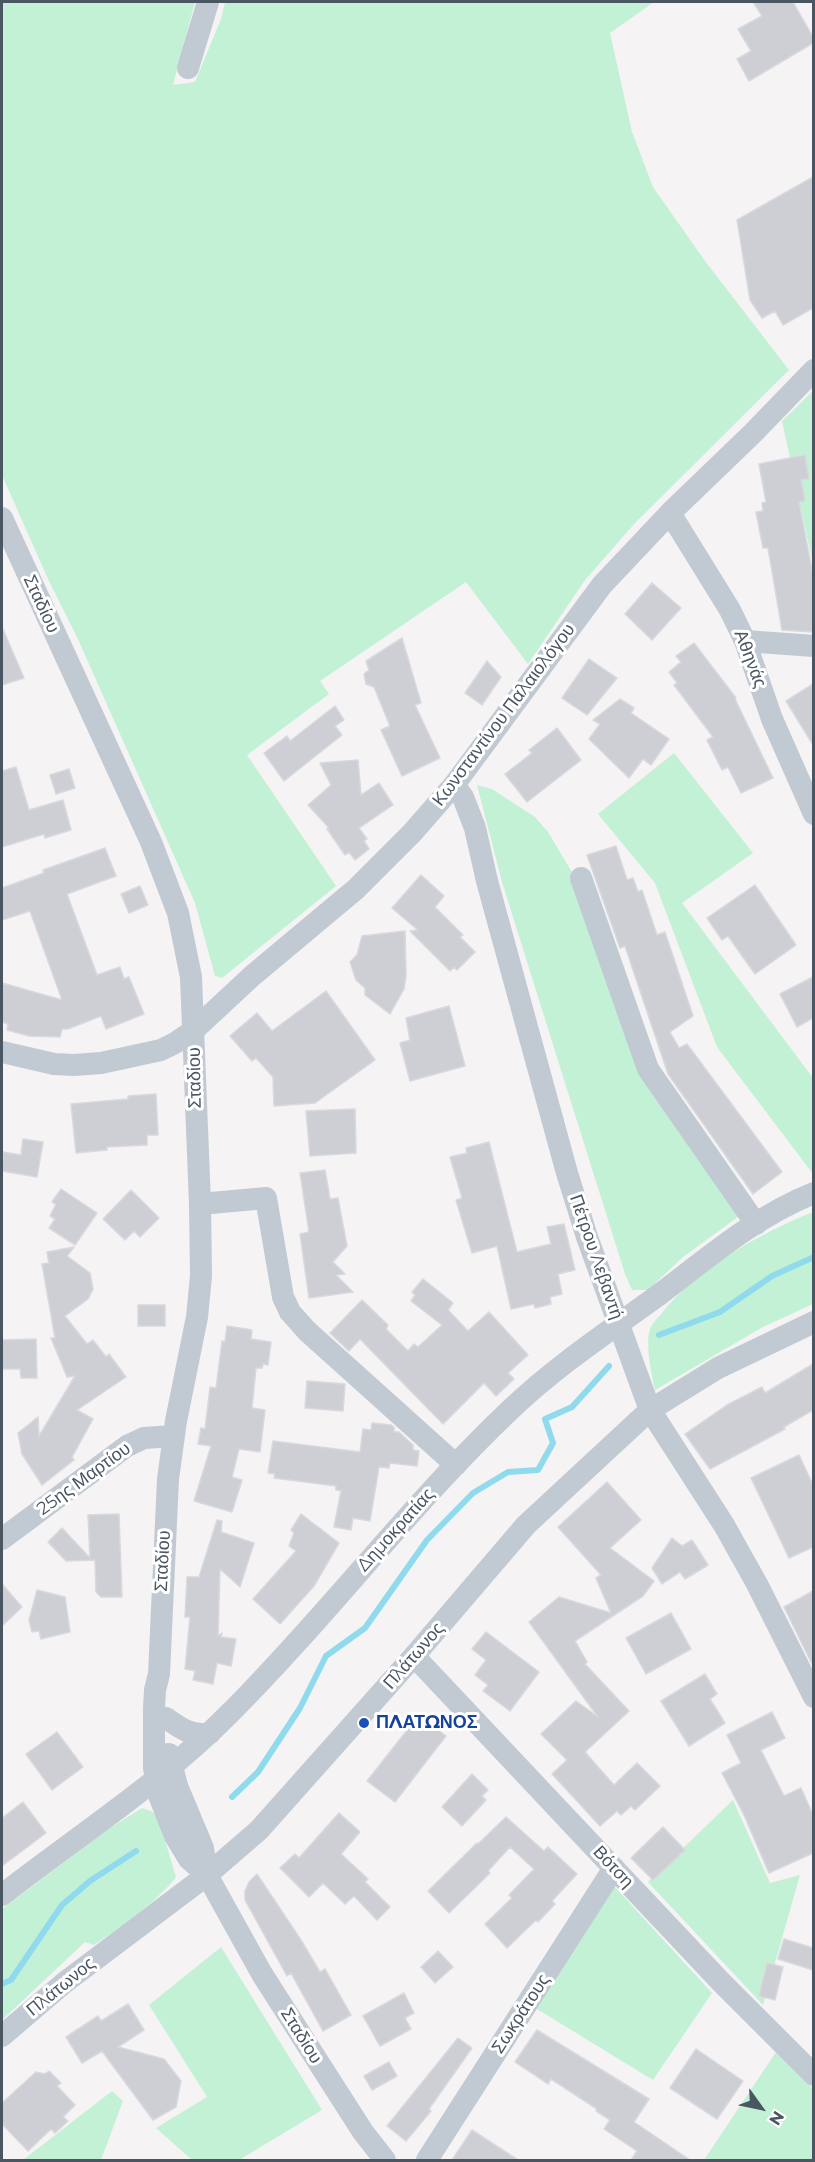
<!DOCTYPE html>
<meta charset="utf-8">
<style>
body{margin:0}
#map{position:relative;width:815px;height:2162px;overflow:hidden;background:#f5f3f3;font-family:Montserrat,sans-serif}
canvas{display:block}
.frame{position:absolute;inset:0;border:3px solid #4a5661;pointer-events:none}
.north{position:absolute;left:731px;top:2078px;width:60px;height:60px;-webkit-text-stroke:4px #fff;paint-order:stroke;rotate:123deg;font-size:16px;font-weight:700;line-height:24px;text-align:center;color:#4a5661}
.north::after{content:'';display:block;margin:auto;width:21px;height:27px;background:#4a5661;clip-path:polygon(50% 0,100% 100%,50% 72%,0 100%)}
</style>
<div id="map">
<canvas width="815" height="2162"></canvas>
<div class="frame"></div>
<div class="north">N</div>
</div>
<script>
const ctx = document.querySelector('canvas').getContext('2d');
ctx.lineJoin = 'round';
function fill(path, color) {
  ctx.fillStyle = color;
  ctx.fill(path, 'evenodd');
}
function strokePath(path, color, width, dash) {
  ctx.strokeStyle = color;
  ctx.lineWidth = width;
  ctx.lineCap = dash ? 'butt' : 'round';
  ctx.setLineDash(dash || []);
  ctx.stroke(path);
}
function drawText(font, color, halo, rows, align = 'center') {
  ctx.font = font + ' Montserrat,sans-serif';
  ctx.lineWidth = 6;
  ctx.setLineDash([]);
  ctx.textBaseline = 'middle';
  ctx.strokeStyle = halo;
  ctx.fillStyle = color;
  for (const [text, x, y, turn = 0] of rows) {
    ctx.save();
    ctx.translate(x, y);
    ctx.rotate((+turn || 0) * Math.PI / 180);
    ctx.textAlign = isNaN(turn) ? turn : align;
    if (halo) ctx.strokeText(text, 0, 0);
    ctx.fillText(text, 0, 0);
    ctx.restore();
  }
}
fill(new Path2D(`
 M2,2H195L173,85L195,82L221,19L225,2H654L610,33L632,132L653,187L705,261L789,370L635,523L585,580L528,664L466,582L320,681L329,694L247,755L336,886L222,978L215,976L195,903L77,637L48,579L2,475Z
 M813,391V564L782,421Z
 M674,753L753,853L682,903L813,1078V1174L717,1047L655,883L598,814Z
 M477,785L492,789L535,817L548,832L573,874L645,1080L742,1214L683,1257L648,1290H632L625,1274L502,882Z
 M813,1212V1304L763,1327L655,1390C652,1375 644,1341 651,1327C653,1322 659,1317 662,1313C697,1268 761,1233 813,1212Z
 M733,1800L770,1883L800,1875L763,2005L648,1882Z
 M142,1808L151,1811L158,1817L176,1877C157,1902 119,1928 94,1945L85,1942L2,2020V1909L110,1828Z
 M614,1886L712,1993L653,2080L537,2009Z
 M221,1947L322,2110L239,2160H192L156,2128L207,2097L149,2005Z
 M776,2052L813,2089V2160H704Z
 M112,2091L123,2101L101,2160H23Z`), '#c3f1d5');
strokePath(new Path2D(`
 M659,1335L720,1312L772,1276L814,1257
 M232,1797L258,1772L300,1708L326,1656L365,1628L427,1540L473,1493L508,1472L538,1470L553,1443L545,1419L572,1407L609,1366
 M2,1984L11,1980L62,1905L90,1881L136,1851`), '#90daee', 6);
const building = new Path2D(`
 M753,2H793L813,37V43L749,81L737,59L751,51L738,29L762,16Z
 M813,177V308L783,325L775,311L762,318L750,300L737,220Z
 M805,455L809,479L801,480L805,501L799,502L813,575V632L782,630L768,548H763L756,512L763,511L762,503L766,502L759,464Z
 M652,583L681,608L652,640L625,614Z
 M2,627L24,678L2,685Z
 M402,638L421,703L415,705L440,758L402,776L381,730L390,726L374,687L366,684L364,674L369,670L366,661Z
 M694,643L736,698L735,699L773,778L741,793L728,767L722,770L707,740L713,737L674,685L677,683L669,672L681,662L676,656Z
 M589,659L617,678L587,715L562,698Z
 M487,661L501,677L482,705L465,693Z
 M813,684V745L786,701Z
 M620,699L634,708L631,713L669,739L651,765L643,759L629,778L589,739L600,724L593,720Z
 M335,706L344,720L335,726L342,735L284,781L264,753L287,736L290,741Z
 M557,728L581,760L527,802L505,774L532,753L529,750Z
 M358,760L361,795L379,783L393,805L359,828L367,839L364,841L369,849L355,860L349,852L345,855L327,829L329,828L308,805L331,785L320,763Z
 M16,767L29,810L63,800L71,830L45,838L44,834L2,847V771Z
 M69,769L75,788L56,794L50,775Z
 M616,846L627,880L633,878L638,892L642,890L657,935L665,932L693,1016L670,1032L679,1048L687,1044L782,1172L753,1194L668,1074L625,946L620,948L587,855Z
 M105,848L116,876L67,894L97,975L120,967L124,979L129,977L144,1014L106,1029L101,1016L68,1029H62L60,1037L29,1036L7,1030L8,1024L2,1022V983L62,1000L30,911L2,920V888L44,873L43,870Z
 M421,875L444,896L435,907L463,935L460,937L475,952L457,970L454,967L450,971L410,931L418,930L392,908Z
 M755,885L796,945L755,974L728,936L722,940L707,918Z
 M140,886L148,905L129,913L121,894Z
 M405,931L406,976L404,989L390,1014L365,995V988L356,980L350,962L357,955L362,936Z
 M813,977V1018L797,1027L780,994Z
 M326,991L375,1060L315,1103L274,1106L273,1077L256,1058L252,1061L230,1036L257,1013L272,1031Z
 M449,1006L465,1066L410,1081L400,1043L410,1040L406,1018Z
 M156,1094L158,1135H147V1145L107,1147V1150L76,1153L71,1104L128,1099V1096Z
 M355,1109L356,1153L310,1156L306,1111Z
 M23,1139L43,1142L37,1177L2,1171L3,1152L21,1155Z
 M489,1142L517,1252L551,1244L547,1227L564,1224L575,1270L558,1274L562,1294L550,1297L551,1304L535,1308L534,1304L511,1309L497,1246L472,1253L456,1200L462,1198L450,1157L467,1153L466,1148Z
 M325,1170L330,1199L338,1198L347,1246L333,1262L345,1274L336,1275L353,1292L309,1298L300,1234L309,1232L300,1173Z
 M61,1189L97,1213L75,1245L49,1228L55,1219L50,1216L56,1204L52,1202Z
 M131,1190L159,1218L140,1237L134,1231L125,1240L103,1219Z
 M74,1247L67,1256L90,1273L93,1289L88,1299L65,1316L87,1344L93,1340L106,1357L109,1354L126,1377L77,1410L93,1419L72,1457L74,1460L42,1485L22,1454L18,1433L38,1417L39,1436L75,1376L67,1377L51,1338H55L42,1264L49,1263L47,1252Z
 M423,1279L453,1303L448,1310L468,1331L489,1312L528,1355L508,1373L514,1379L496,1396L484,1383L443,1424L360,1339L349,1351L330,1333L362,1300L388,1325L386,1329L408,1351L414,1344L418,1347L442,1325L411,1301L415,1295L412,1292Z
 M138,1305H165V1326H138Z
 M227,1326L252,1330L251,1339L271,1342L268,1365L263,1364L262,1368H256L252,1408L265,1410L260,1452L239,1449L232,1477L242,1480L232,1512L194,1501L211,1446L198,1444L201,1428L205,1429L210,1387L216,1388L222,1341L225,1342Z
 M36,1339L37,1378H21L20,1369H2V1340Z
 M813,1364V1410L784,1427L785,1429L710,1469L685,1434L727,1405L762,1387L765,1393Z
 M307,1381L345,1384L343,1411L305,1408Z
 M372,1423L391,1425L394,1427V1432H399L413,1445V1450L419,1451L417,1466L390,1463L389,1468L379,1467L370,1521L353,1518L351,1530L334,1527L341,1491L336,1490V1486L274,1478L275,1474L268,1473L273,1441L360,1452L363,1429L371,1430Z
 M799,1455L813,1485V1547L789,1558L751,1478Z
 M607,1482L641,1520L610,1548L654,1581L643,1596L575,1641L587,1662L585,1664L629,1711L585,1752L614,1785L637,1763L660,1786L635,1810L631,1806L621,1815L617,1811L600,1826L552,1774L567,1760L541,1734L576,1701L598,1717L529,1622L559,1597L611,1613L596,1578L601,1575L558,1527Z
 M119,1514L122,1597H101L96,1592L95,1560L66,1561L48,1542L62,1528L90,1558L88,1515Z
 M301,1514L339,1543L314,1586L280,1624L253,1599L296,1551L289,1546L294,1533L291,1530Z
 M217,1520L222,1521L221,1532L254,1543L240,1587L220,1569L218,1636L222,1633L221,1637L236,1639L231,1666L217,1663L213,1684L193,1680L195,1671L185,1669L190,1617H185L187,1577H199Z
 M672,1538L682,1546L692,1540L708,1565L685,1579L680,1572L662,1584L652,1568Z
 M2,1584L22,1607L2,1626Z
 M37,1590L65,1597L70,1632L41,1639L39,1631L32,1632L29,1620Z
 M813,1591V1666L784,1607Z
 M671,1613L691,1649L646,1674L626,1638Z
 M486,1632L539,1672L510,1711L483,1691L488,1685L475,1675L486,1660L472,1649Z
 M705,1674L717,1694L710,1699L725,1723L689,1746L661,1701Z
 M772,1712L785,1738L761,1750L784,1796L801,1788L813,1815V1853L769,1873L744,1815L722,1773L741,1763L727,1735Z
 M419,1715L446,1736L395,1802L367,1781Z
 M57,1732L83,1767L52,1790L26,1754Z
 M472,1774L488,1790L482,1796L486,1800L462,1826L442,1807Z
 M23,1802L46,1833L2,1866V1818Z
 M339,1813L360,1832L341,1854L368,1879L365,1882L390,1907L377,1920L354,1896L345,1904L323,1883L309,1897L280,1868L295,1854L299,1858Z
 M506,1817L544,1851L548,1847L577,1874L552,1901L555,1904L538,1922L536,1920L507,1948L485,1924L512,1898L509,1895L534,1869L510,1847L488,1871L490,1873L449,1913L428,1891L477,1843L478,1844Z
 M663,1827L685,1850L653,1880L631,1858Z
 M257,1874L301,1940L320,1972L325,1969L351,2015L323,2031L291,1973L287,1976L245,1900V1891L249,1882Z
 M784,1939L813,1948V1970L778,1959Z
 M438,1951L453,1967L435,1983L421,1967Z
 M767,1963L783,1967L775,2000L759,1996Z
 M404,1993L414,2013L405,2018L411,2029L380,2046L363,2016Z
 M128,2004L144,2030L118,2047L164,2059L181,2081L176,2107L153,2120L102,2051L82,2063L66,2037L98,2016L101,2021Z
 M537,2030L649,2099L634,2122L690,2160H631L637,2151L604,2129L610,2120L596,2111L597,2109L551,2079L548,2084L515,2062Z
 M458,2038L472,2048L429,2109L431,2111L406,2141L387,2126Z
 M696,2049L743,2081L717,2119L670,2088Z
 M389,2062L397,2076L372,2090L364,2076Z
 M49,2071L61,2083L57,2086L75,2105L63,2117L68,2121L55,2133L51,2129L28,2151L2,2124V2103L36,2072L45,2074Z
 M472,2130L518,2160H452Z`);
fill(building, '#cdcfd5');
strokePath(building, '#d7d9de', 1.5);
strokePath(new Path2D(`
 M188,68L208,2
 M670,513L730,610L745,641L772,719L814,814
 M2,518L151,842L178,913L191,977L200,1204L201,1276L197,1317L176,1421L168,1479L159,1674L155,1690L154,1708V1768L160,1798L175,1836L189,1859L207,1875L262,1974L363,2132L385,2160
 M745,641L814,646
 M454,785L463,797L475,828L487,881L567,1173L587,1237L650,1410L724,1525L757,1584L814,1697
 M581,878L648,1069L756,1224
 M2,1052L54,1064L74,1065L101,1063L161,1050L175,1043L194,1030L252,976L356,889L412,833L454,785L602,585L670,513L753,433L814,370
 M200,1204L266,1198L283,1297L290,1312L307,1331L456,1465
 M2,1539L127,1446L144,1438L174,1436
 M414,1656L721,1982L814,2075
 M166,1718C180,1728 192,1737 210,1733
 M169,1754L177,1786L203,1848L207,1875
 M2,1895C79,1835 162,1782 230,1713C327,1616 410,1505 510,1410C556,1366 609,1331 660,1294C709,1257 756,1216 814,1193
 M2,2036L64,1983L207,1875L259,1830L414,1656L526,1525L650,1410L718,1368L814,1322
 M427,2160L614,1868`), '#c1cad2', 22);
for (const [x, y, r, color] of [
 [364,1723,6,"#1a4fb4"]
]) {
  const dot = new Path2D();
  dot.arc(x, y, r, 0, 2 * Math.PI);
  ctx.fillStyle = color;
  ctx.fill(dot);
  strokePath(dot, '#fff', 2);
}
drawText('18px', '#4a5661', '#fff', [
 ["Σταδίου",41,604,65],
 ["Αθηνάς",750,659,69],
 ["Κωνσταντίνου Παλαιολόγου",504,715,-53],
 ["Σταδίου",195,1078,-91],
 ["Πέτρου Λεβαντή",596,1257,71],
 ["25ης Μαρτίου",84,1479,-36],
 ["Δημοκρατίας",396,1530,-48],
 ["Σταδίου",163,1561,-87],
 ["Πλάτωνος",414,1656,-49],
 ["Βότση",613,1867,47],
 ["Πλάτωνος",61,1987,-39],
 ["Σωκράτους",521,2014,-57],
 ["Σταδίου",301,2036,58]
]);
drawText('bold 18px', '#164399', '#fff', [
 ["ΠΛΑΤΩΝΟΣ",376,1723]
], 'left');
</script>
